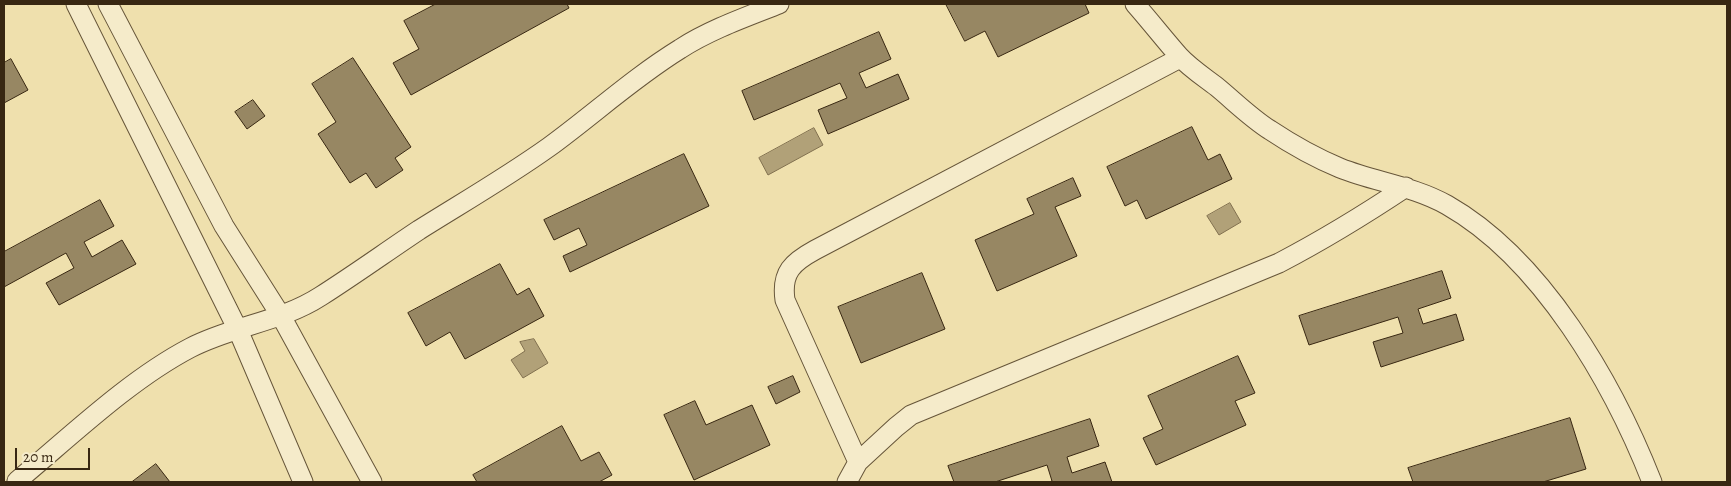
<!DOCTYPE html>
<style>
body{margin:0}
#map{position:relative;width:1731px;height:486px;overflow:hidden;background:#efe0ad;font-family:Alegreya,serif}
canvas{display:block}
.frame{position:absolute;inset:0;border:5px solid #382712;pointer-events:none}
.scale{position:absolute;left:15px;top:448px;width:75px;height:22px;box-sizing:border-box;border:2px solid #382712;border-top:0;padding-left:6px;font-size:15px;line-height:18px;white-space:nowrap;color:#382712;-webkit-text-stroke:4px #f5ebca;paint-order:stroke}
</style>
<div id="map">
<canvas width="1731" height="486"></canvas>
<div class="frame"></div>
<div class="scale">20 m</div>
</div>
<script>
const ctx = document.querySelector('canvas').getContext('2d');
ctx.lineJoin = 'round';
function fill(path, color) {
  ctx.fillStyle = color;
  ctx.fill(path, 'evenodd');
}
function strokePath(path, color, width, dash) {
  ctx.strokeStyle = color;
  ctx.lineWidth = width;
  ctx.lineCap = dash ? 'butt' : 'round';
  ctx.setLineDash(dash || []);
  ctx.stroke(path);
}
const water = new Path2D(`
 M814,128L823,145L768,175L759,158Z
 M1230,203L1241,222L1219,235L1207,216Z
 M534,339L548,363L523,378L511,360L525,351L520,342Z`);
fill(water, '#b1a178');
strokePath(water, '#81704f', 1);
const building = new Path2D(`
 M436,4H567L569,8L411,95L393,63L419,49L404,21Z
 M946,4H1085L1089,13L998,57L985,31L965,41Z
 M879,32L891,59L859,73L866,88L898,74L909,99L828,134L818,110L847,98L840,83L754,120L742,91Z
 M353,58L411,147L395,158L403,170L376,188L366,173L350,183L318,134L336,122L312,84Z
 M11,59L28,90L4,103V63Z
 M253,100L265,116L247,129L235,112Z
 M1192,127L1208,160L1220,154L1232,179L1146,219L1137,200L1125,206L1107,167Z
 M684,154L709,206L570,272L563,256L587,245L579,228L554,240L544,220Z
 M1073,178L1081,196L1055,207L1077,256L997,291L975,240L1034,214L1027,199Z
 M100,200L114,226L84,242L92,257L122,240L136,264L59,305L46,283L74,268L66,253L4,287V252Z
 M500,264L517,295L529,288L544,316L465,359L450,332L426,346L408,313Z
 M1442,271L1451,298L1418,309L1423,324L1456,314L1464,340L1381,367L1373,342L1403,333L1398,317L1309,345L1299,316Z
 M922,273L945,329L861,363L838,307Z
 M1238,356L1255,393L1235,401L1246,425L1156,465L1143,438L1163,429L1148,396Z
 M793,376L800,392L776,404L768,387Z
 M695,401L706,425L752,405L770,445L694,480L664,415Z
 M1570,418L1586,469L1543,482H1413L1408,468Z
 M1090,419L1099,446L1067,457L1072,473L1105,462L1112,482H1049L1052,481L1047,465L995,482H954L948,466Z
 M562,426L581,461L599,452L612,475L599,482H477L473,475Z
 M156,464L170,482H132Z`);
fill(building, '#978763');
strokePath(building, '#382712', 1);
const minor = new Path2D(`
 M76,4L238,330L303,482
 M108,4L224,226L281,316L372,482
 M1135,4C1150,21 1164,39 1179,56C1190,68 1204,77 1217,87C1234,101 1251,118 1270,130C1291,144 1316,158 1340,168C1375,182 1413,186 1447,205C1542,259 1613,383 1652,482
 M858,462L785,300C781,272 793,262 815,250L1180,58
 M17,481C71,436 129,380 190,348C232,326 281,322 321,296C354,275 386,252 419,230C462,203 507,177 549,147C593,115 633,78 680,49C709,30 746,17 779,4
 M847,482L858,462L896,427L911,415L1279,263C1323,240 1364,215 1406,187`);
strokePath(minor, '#665539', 21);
strokePath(minor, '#f5ebca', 19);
</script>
